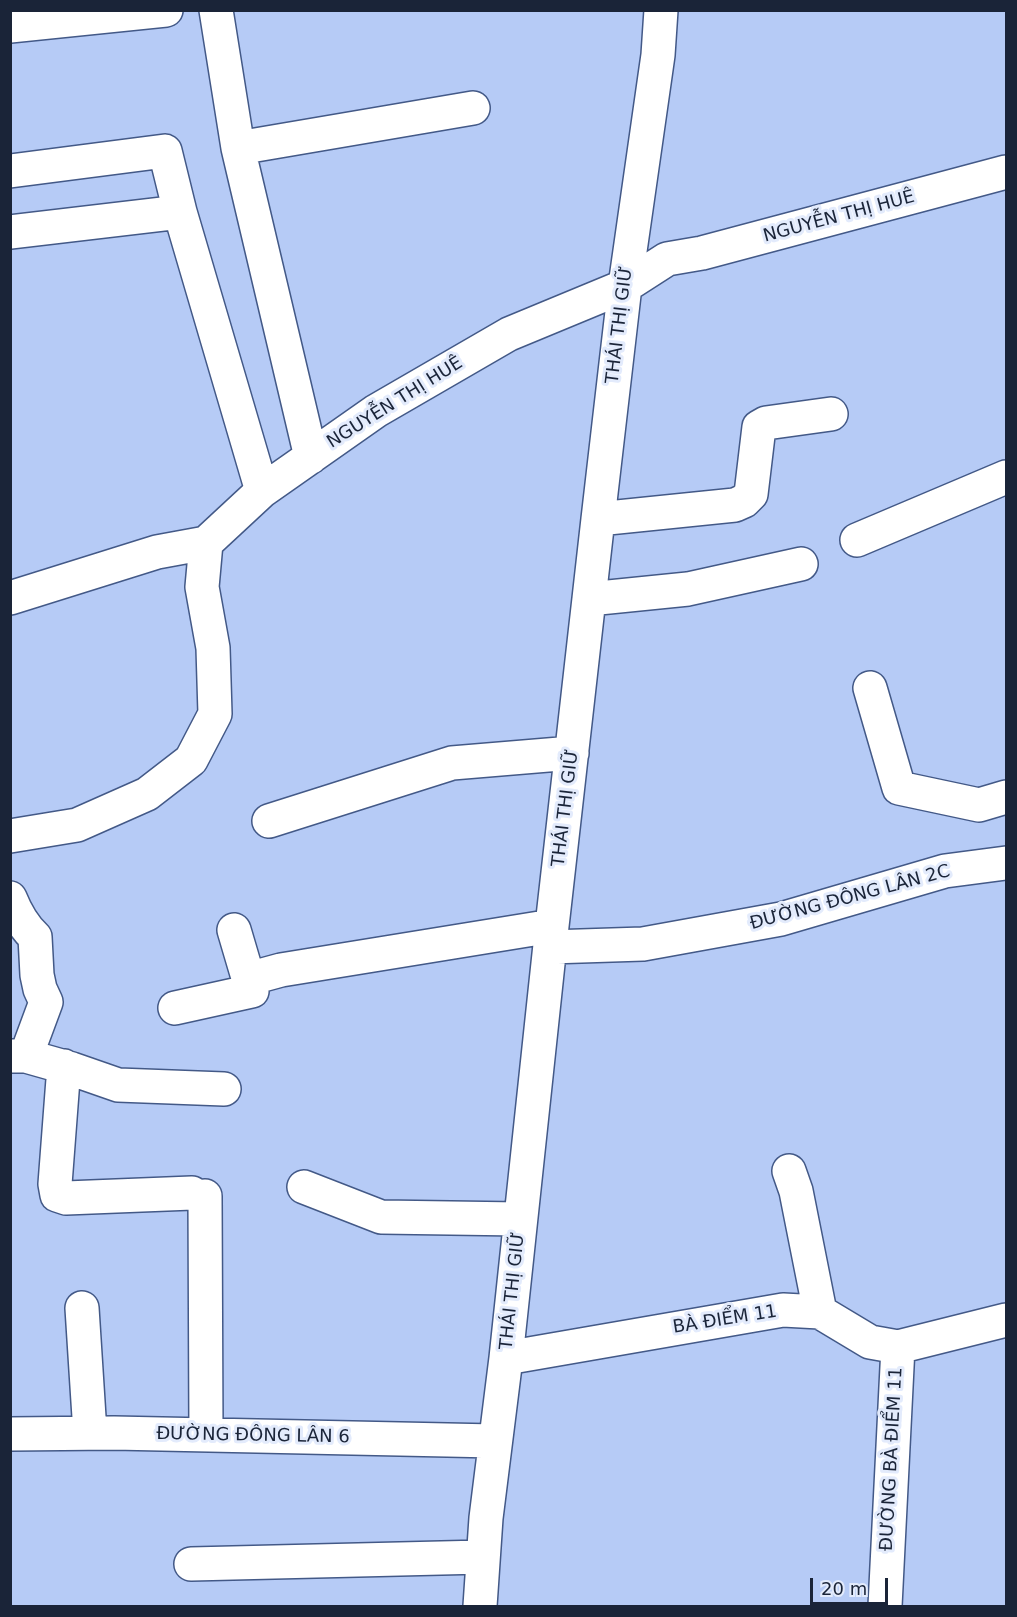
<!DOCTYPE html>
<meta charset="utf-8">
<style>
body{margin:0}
#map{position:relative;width:1017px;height:1617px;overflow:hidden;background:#b6cbf6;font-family:"DejaVu Sans",sans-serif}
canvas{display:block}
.frame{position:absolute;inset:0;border:12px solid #1a2438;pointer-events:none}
.scale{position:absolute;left:810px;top:1578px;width:78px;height:27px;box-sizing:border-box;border:3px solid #1a2438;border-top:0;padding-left:8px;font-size:18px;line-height:21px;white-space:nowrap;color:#1a2438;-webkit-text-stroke:4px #e3ebfc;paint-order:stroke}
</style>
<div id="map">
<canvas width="1017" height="1617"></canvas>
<div class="frame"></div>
<div class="scale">20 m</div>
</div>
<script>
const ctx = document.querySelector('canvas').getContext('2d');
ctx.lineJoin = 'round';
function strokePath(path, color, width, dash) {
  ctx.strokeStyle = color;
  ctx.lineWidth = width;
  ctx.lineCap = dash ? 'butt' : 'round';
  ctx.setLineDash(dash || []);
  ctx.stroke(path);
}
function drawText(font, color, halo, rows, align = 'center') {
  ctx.font = font + ' "DejaVu Sans",sans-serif';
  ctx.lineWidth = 6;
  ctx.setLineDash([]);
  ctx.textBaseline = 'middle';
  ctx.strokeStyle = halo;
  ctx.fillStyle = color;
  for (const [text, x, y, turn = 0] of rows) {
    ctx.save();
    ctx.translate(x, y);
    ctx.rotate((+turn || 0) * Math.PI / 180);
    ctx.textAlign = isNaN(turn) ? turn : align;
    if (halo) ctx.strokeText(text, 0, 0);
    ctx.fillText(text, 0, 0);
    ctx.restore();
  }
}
const minor = new Path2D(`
 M216,10L238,148L311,457
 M10,26L166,10
 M238,148L473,108
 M10,171L165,151L180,212
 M10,232L180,212L262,491
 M598,519L735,505L744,501L751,494L759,427L766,423L831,414
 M857,540L1006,477
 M10,598L157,552L206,543
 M589,599L688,589L801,564
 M870,688L899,788L979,805L1006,797
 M269,821L452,763L572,753
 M10,836L77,825L147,794L191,760L215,714L213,648L202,587L206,543L262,491L376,411L509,334L625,286L667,259L702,253L1006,172
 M10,898C16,913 23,926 35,937L37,975L40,989L46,1002L26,1056
 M550,947L643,944L781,919L945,871L1006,863
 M248,979L281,970L552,926
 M175,1008L252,991L234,930
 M10,1056H26L72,1069L118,1085L224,1089
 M64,1066L55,1184L57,1195L66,1198L192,1193
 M789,1171L796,1191L820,1312
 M304,1187L381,1217L520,1219
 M205,1196L206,1435
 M82,1308L90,1433
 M506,1358L783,1310L820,1312L870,1342L898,1347L1006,1320
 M10,1434L114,1433L495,1441
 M191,1564L483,1557
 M480,1606L486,1518L506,1358L552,926L598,519L625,286L658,55L661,10
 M885,1606L898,1347`);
strokePath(minor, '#435987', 36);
strokePath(minor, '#fff', 33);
drawText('18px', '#1a2438', '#e3ebfc', [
 ["NGUYỄN THỊ HUÊ",839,217,-15],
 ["THÁI THỊ GIỮ",620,325,-83],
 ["NGUYỄN THỊ HUÊ",395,403,-32],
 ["THÁI THỊ GIỮ",566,808,-83],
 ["ĐƯỜNG ĐÔNG LÂN 2C",850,898,-15],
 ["THÁI THỊ GIỮ",513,1291,-84],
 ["BÀ ĐIỂM 11",725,1320,-9],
 ["ĐƯỜNG ĐÔNG LÂN 6",253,1436,1],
 ["ĐƯỜNG BÀ ĐIỂM 11",892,1459,-87]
]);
</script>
